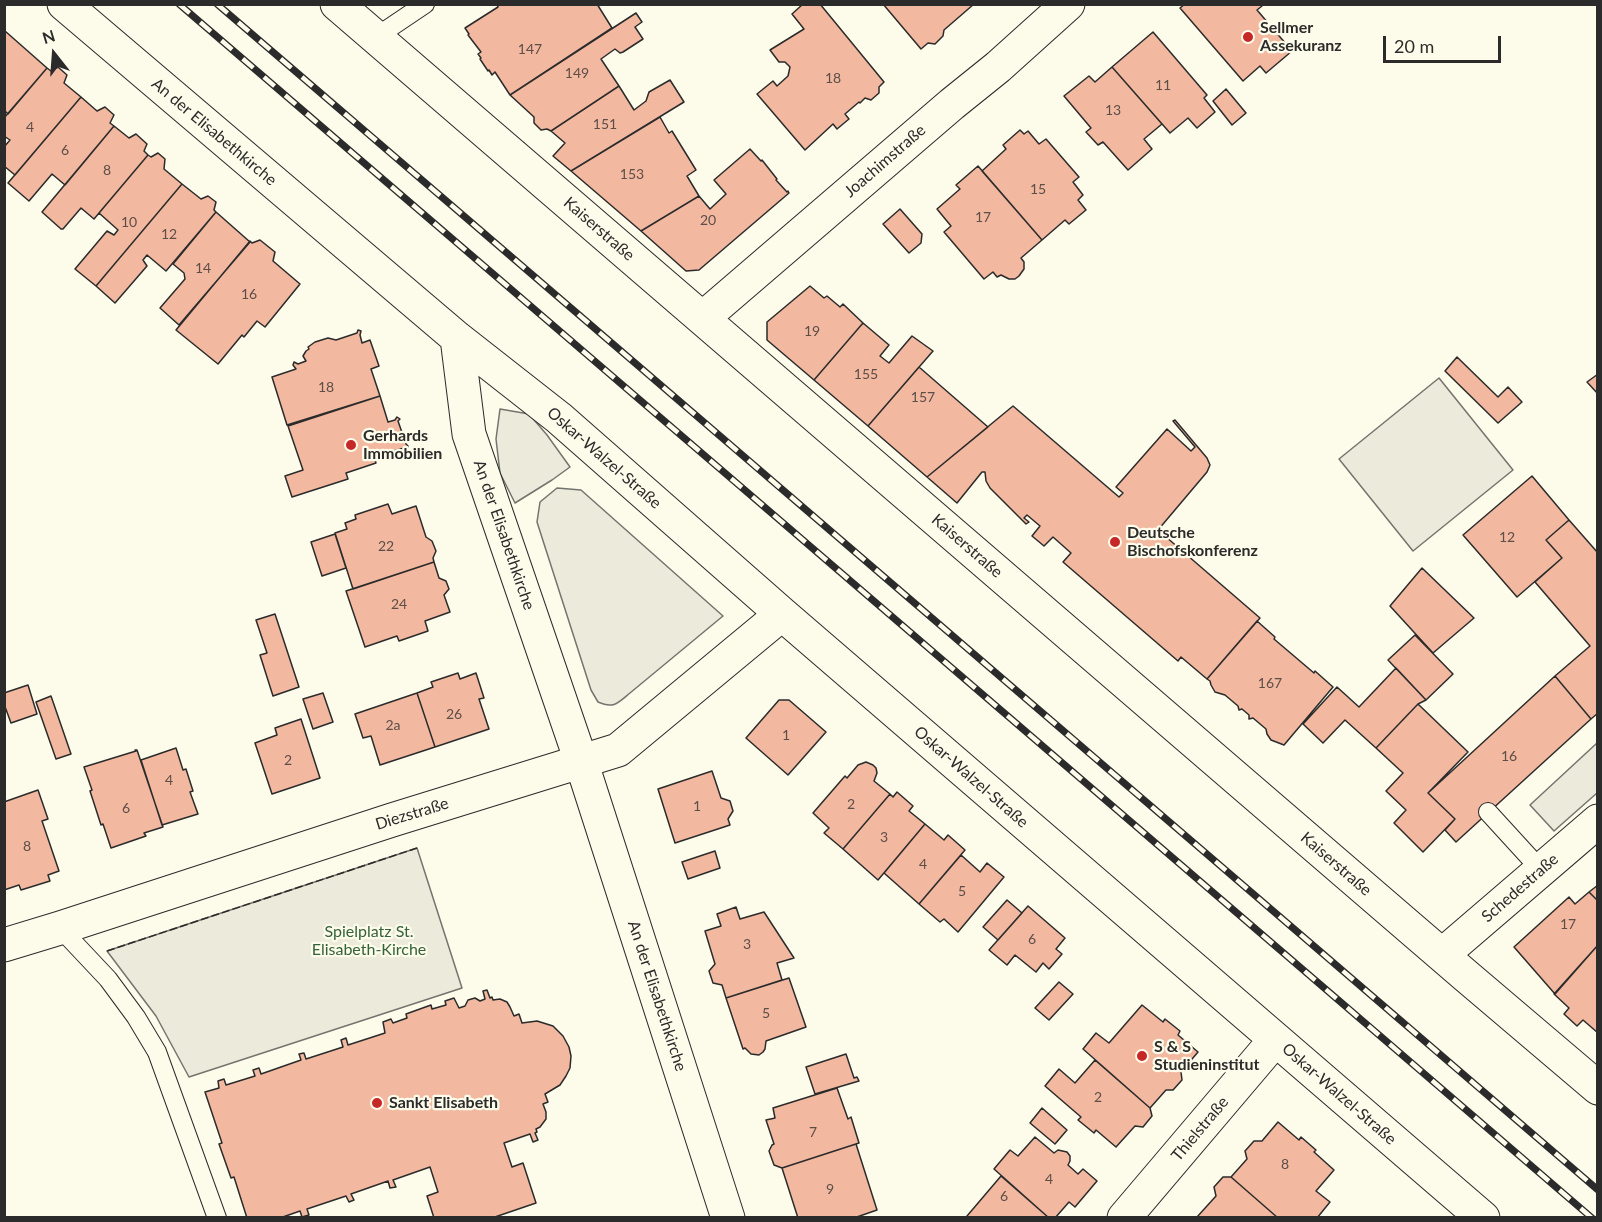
<!DOCTYPE html>
<meta charset="utf-8">
<style>
body{margin:0}
#map{position:relative;width:1602px;height:1222px;overflow:hidden;background:#fdfbea;font-family:Lato,sans-serif}
canvas{display:block}
.frame{position:absolute;inset:0;border:6px solid #2b2b2b;pointer-events:none}
.north{position:absolute;left:24px;top:24px;width:60px;height:60px;-webkit-text-stroke:4px #fdfbea;paint-order:stroke;rotate:343deg;font-size:16px;font-weight:700;line-height:24px;text-align:center;color:#2b2b2b}
.north::after{content:'';display:block;margin:auto;width:21px;height:27px;background:#2b2b2b;clip-path:polygon(50% 0,100% 100%,50% 72%,0 100%)}
.scale{position:absolute;left:1383px;top:36px;width:118px;height:27px;box-sizing:border-box;border:3px solid #2b2b2b;border-top:0;padding-left:8px;font-size:18px;line-height:21px;white-space:nowrap;color:#2b2b2b;-webkit-text-stroke:4px #fdfbea;paint-order:stroke}
</style>
<div id="map">
<canvas width="1602" height="1222"></canvas>
<div class="frame"></div>
<div class="north">N</div>
<div class="scale">20 m</div>
</div>
<script>
const ctx = document.querySelector('canvas').getContext('2d');
ctx.lineJoin = 'round';
function fill(path, color) {
  ctx.fillStyle = color;
  ctx.fill(path, 'evenodd');
}
function strokePath(path, color, width, dash) {
  ctx.strokeStyle = color;
  ctx.lineWidth = width;
  ctx.lineCap = dash ? 'butt' : 'round';
  ctx.setLineDash(dash || []);
  ctx.stroke(path);
}
function drawText(font, color, halo, rows, align = 'center') {
  ctx.font = font + ' Lato,sans-serif';
  ctx.lineWidth = 4.5;
  ctx.setLineDash([]);
  ctx.textBaseline = 'middle';
  ctx.strokeStyle = halo;
  ctx.fillStyle = color;
  for (const [text, x, y, turn = 0] of rows) {
    ctx.save();
    ctx.translate(x, y);
    ctx.rotate((+turn || 0) * Math.PI / 180);
    ctx.textAlign = isNaN(turn) ? turn : align;
    if (halo) ctx.strokeText(text, 0, 0);
    ctx.fillText(text, 0, 0);
    ctx.restore();
  }
}
const green = new Path2D(`
 M1439,378L1513,470L1413,551L1339,459Z
 M557,488L581,490L723,616L630,693C618,703 614,709 598,702L591,690L537,522L540,502Z
 M417,848L462,988L189,1077L156,1016L107,951Z`);
fill(green, '#ecebdb');
strokePath(green, '#74746e', 1.5);
const parking = new Path2D(`
 M500,409L529,414L547,435L570,467L552,480L515,503L500,473L496,439Z
 M1597,743V793L1554,831L1530,805Z`);
fill(parking, '#eceadb');
strokePath(parking, '#74746e', 1.5);
const building = new Path2D(`
 M497,4H597L612,28L510,95L495,72L492,75L489,70L488,71L480,59L481,58L478,54L481,52L468,35L469,34L465,28L498,7Z
 M803,4H820L884,82L879,87V93L871,100L865,98L860,103L859,102L845,114L849,119L837,129L833,124L805,150L757,94L773,81L777,86L788,76L790,67L785,62H779L770,50L804,29L792,14Z
 M883,4H974L944,30L943,36L935,44L928,43L921,49Z
 M1185,4H1261L1262,6L1257,10L1292,51L1266,73L1260,66L1243,81L1180,8Z
 M636,13L642,22L635,27L643,39L623,52L620,53L615,49L601,59L619,86L551,131L547,129L541,130L534,123V117L510,95Z
 M5,31L47,68L8,114L4,110Z
 M1153,32L1207,95L1204,98L1215,112L1197,128L1188,118L1170,133L1112,67Z
 M58,67L67,75L64,83L81,97L15,175L4,166V147L10,140L4,136V118L47,68L51,71Z
 M1112,67L1162,124L1144,139L1152,149L1128,170L1103,142L1098,145L1086,132L1091,128L1064,96L1089,76L1095,82Z
 M670,80L684,102L571,171L553,156L565,143L551,131L619,86L634,110L646,101L649,92Z
 M1226,89L1246,113L1232,125L1213,101Z
 M81,97L97,111L105,107L114,115L110,123L114,126L65,185L52,174L29,201L8,183Z
 M660,117L669,133L672,131L696,170L687,176L699,196L641,231L571,171Z
 M114,126L129,138L136,134L147,144L144,151L148,155L94,219L81,208L63,229H61L42,212Z
 M1020,130L1024,134L1028,131L1039,144L1046,139L1079,177L1073,182L1083,195L1078,200L1086,210L1069,224L1065,220L1042,240L982,171L1006,149L1003,145Z
 M750,149L761,161L762,160L777,179L776,180L787,192L788,191L789,193L699,270L686,271L641,231L699,196L710,209L726,194L714,180Z
 M158,153L165,159L164,169L182,184L96,286L75,269L107,231L114,235L118,230L99,213L148,155L151,157Z
 M978,166L1042,240L1021,258L1024,262V269L1019,276L1015,279H1009L1001,275L997,277L993,272L984,279L944,232L951,226L937,209L960,189L956,185Z
 M182,184L201,199L208,196L216,202L214,210L216,212L166,271L147,255L143,260L147,266L115,303L96,286Z
 M900,209L922,234L921,243L909,253L883,224Z
 M216,212L250,242L179,325L160,308L185,279L184,273L173,264Z
 M260,240L275,252L273,261L300,284L265,327L257,321L244,337L242,335L218,364L176,330L250,241L252,243Z
 M810,286L824,298L827,296L840,307L843,304L863,323L814,380L767,340V322Z
 M863,323L889,345L880,356L889,363L912,336L933,351L868,426L814,380Z
 M358,330L361,331L360,335L362,343L370,340L379,366L371,369L380,396L287,425L272,377L296,369L293,365L294,362L298,364L306,361L303,356L306,351L309,349L308,347L315,342L328,338L336,340L357,333Z
 M1457,357L1498,397L1508,387L1522,402L1498,423L1445,371Z
 M919,367L988,427L927,477L868,426Z
 M1598,374V394L1587,382Z
 M380,396L388,422L395,420L397,417L400,419L398,421L406,444L408,446L407,449L404,448L374,457L376,463L346,473L348,479L292,497L285,476L303,470L288,426Z
 M1013,406L1119,497L1123,493L1116,487L1167,429L1191,451L1195,447L1173,421L1175,420L1207,458L1210,465L1207,472L1158,530L1260,618L1207,679L1181,657L1178,661L1063,562L1071,553L1053,537L1044,546L1032,536L1040,526L1027,515L1024,518L1029,522L1026,524L990,488L986,481L985,472H982L957,503L927,477Z
 M1532,476L1569,520L1546,540L1562,558L1517,597L1463,535Z
 M388,504L392,514L416,506L426,537L432,541L436,551L433,558L434,562L353,589L335,533L347,529L345,523L356,519L355,515Z
 M1569,520L1598,553V713L1591,719L1555,676L1590,646L1535,582L1562,558L1546,540Z
 M335,534L346,568L322,576L311,542Z
 M434,562L439,578L446,581L449,589L444,595L450,612L425,621L428,631L399,641L397,636L365,647L346,591Z
 M1422,568L1474,618L1433,653L1390,606Z
 M275,614L299,687L273,696L260,655L267,653L256,620Z
 M1257,621L1275,637L1274,639L1314,673L1315,671L1333,687L1284,745L1271,740L1267,734L1266,729L1253,718L1249,719V715L1242,709L1239,710L1238,706L1225,695L1215,692L1211,685L1210,681L1207,679Z
 M1415,635L1453,674L1426,700L1388,660Z
 M1396,668L1426,700L1418,704L1376,748L1345,720L1323,743L1303,724L1337,687L1359,707Z
 M458,673L460,679L476,673L484,698L479,699L489,729L435,747L417,693L433,687L431,682Z
 M1555,676L1591,719L1456,842L1445,830L1455,819L1428,793Z
 M28,685L37,714L11,723L4,704V693Z
 M323,693L333,722L313,729L303,699Z
 M417,693L435,747L380,765L371,736L363,738L355,714Z
 M51,696L71,754L56,759L36,702Z
 M779,700H789L826,732L788,775L746,738Z
 M1418,704L1468,752L1428,793L1455,819L1423,852L1394,823L1406,810L1386,791L1403,773L1376,748Z
 M301,719L320,778L272,794L255,743L277,735L275,728Z
 M176,748L183,770L186,769L193,791L190,792L198,814L162,825L141,760Z
 M135,750H137L163,827L144,833L146,836L111,848L103,824L101,825L90,791L92,790L84,767L136,751Z
 M866,762L873,765L876,768L877,773L874,781L890,794L843,849L824,833L829,828L813,813L845,776L847,778L858,765Z
 M712,771L721,798L730,801L733,811L728,819L730,825L675,843L658,789Z
 M38,790L48,819L42,821L59,871L48,875L50,881L21,890L19,885L4,890V802Z
 M897,792L913,806L909,811L925,824L878,880L843,849L890,794L893,797Z
 M925,824L944,840L948,835L965,850L919,904L884,873Z
 M715,851L720,868L688,879L682,862Z
 M961,855L980,872L987,863L1004,877L958,932L944,919L940,922L919,904Z
 M1598,885V901L1589,892Z
 M1589,892L1598,901V945L1555,994L1514,947L1569,897L1575,904Z
 M1007,900L1022,913L998,940L983,927Z
 M1028,906L1065,938L1056,949L1062,954L1049,969L1043,963L1036,972L1015,955L1007,965L989,950Z
 M736,907L740,919L764,912L794,958L777,963L782,980L726,998L722,985L713,983L709,971L715,964L705,931L721,926L717,914Z
 M1598,945V1033L1583,1020L1577,1026L1564,1014L1569,1008L1554,994Z
 M789,978L806,1027L766,1041L765,1049L763,1052L759,1055L751,1054L745,1048L743,1049L726,998Z
 M1059,982L1073,994L1049,1020L1035,1008Z
 M487,990L490,998L492,997L493,1000L500,999L507,1002L510,1007L514,1016L519,1014L522,1023L537,1021L553,1026L563,1036L569,1047L571,1056L570,1068L566,1076L560,1085L545,1094L548,1102L543,1104L546,1112V1119L540,1127L536,1129L537,1132L535,1133L538,1140L533,1142L530,1134L504,1143L512,1167L523,1163L536,1203L492,1218H434L427,1196L438,1192L430,1167L393,1180L396,1187L390,1188L388,1181L351,1194L354,1200L349,1202L346,1196L307,1209L309,1215L302,1217L300,1211L280,1218H247L234,1177L231,1178L219,1144L222,1143L205,1092L219,1088L218,1081L224,1079L226,1085L255,1076L253,1070L259,1068L261,1074L301,1060L299,1054L304,1053L306,1059L343,1047L341,1040L346,1038L348,1045L385,1033L383,1022L391,1019L393,1023L407,1018L406,1014L431,1005L432,1009L446,1005L445,1001L454,998L459,1008L465,1006L468,1000L475,998L480,1001L485,999L483,991Z
 M1142,1005L1163,1022L1165,1019L1180,1031L1178,1035L1198,1052L1181,1072L1182,1080L1173,1090H1166L1150,1108L1083,1049L1096,1033L1109,1043Z
 M846,1054L854,1078L857,1077L859,1081L815,1094L806,1067Z
 M1095,1060L1150,1108L1152,1116L1143,1127L1135,1126L1116,1147L1096,1130L1094,1133L1078,1120L1081,1117L1045,1086L1059,1069L1075,1083Z
 M837,1088L848,1119L851,1117L859,1143L782,1168L774,1165L769,1151L772,1145L774,1144L766,1120L775,1118L773,1108Z
 M1042,1108L1067,1130L1055,1144L1030,1123Z
 M1278,1122L1299,1140L1301,1137L1316,1150L1314,1152L1334,1170L1316,1191L1330,1202L1317,1218H1278L1231,1177L1247,1159L1245,1151L1254,1141H1262Z
 M1035,1137L1054,1153L1058,1150L1067,1152L1070,1156V1161L1068,1165L1078,1174L1083,1169L1097,1181L1075,1207L1069,1202L1055,1218H1049L994,1169L1010,1150L1018,1156Z
 M856,1144L877,1210L854,1218H798L782,1168Z
 M1001,1176L1049,1218H969L967,1216Z
 M1223,1177H1231L1278,1218H1198L1197,1217L1216,1196L1214,1187Z`);
fill(building, '#f2b8a0');
strokePath(building, '#2b2b2b', 1.5);
const service = new Path2D(`
 M376,37L425,4
 M1488,812L1541,870
 M60,928L108,979L136,1017L157,1052L217,1218`);
const minor = new Path2D(`
 M64,4L457,338L559,418L782,614L1483,1218
 M337,4L1465,975L1598,1088
 M703,318L952,104L998,67L1068,4
 M457,338L469,434L581,761L728,1218
 M4,945L60,928L392,820L618,750L782,614
 M1442,955L1598,821
 M1124,1218L1275,1040`);
strokePath(service, '#2b2b2b', 20);
strokePath(minor, '#2b2b2b', 35);
strokePath(service, '#fdfbea', 18);
strokePath(minor, '#fdfbea', 33);
const rail = new Path2D(`
 M179,4L1592,1218
 M217,4L1598,1190`);
strokePath(rail, '#2b2b2b', 7);
strokePath(rail, '#fdfbea', 4.5, [14]);
strokePath(new Path2D(`
 M107,951L417,848`), '#2b2b2b', 1.5, [8, 3]);
for (const [x, y, r, color] of [
 [1248,37,6,"#c62828"],
 [351,445,6,"#c62828"],
 [1115,542,6,"#c62828"],
 [1142,1056,6,"#c62828"],
 [377,1103,6,"#c62828"]
]) {
  const dot = new Path2D();
  dot.arc(x, y, r, 0, 2 * Math.PI);
  ctx.fillStyle = color;
  ctx.fill(dot);
  strokePath(dot, '#fdfbea', 2);
}
drawText('14px', '#5d4e48', null, [
 ["147",530,49],
 ["149",577,73],
 ["18",833,78],
 ["11",1163,85],
 ["13",1113,110],
 ["151",605,124],
 ["4",30,127],
 ["6",65,150],
 ["8",107,170],
 ["153",632,174],
 ["15",1038,189],
 ["17",983,217],
 ["20",708,220],
 ["10",129,222],
 ["12",169,234],
 ["14",203,268],
 ["16",249,294],
 ["19",812,331],
 ["155",866,374],
 ["18",326,387],
 ["157",923,397],
 ["12",1507,537],
 ["22",386,546],
 ["24",399,604],
 ["167",1270,683],
 ["26",454,714],
 ["2a",393,725],
 ["1",786,735],
 ["16",1509,756],
 ["2",288,760],
 ["4",169,780],
 ["2",851,804],
 ["1",697,806],
 ["6",126,808],
 ["3",884,837],
 ["8",27,846],
 ["4",923,864],
 ["5",962,891],
 ["17",1568,924],
 ["6",1032,939],
 ["3",747,944],
 ["5",766,1013],
 ["2",1098,1097],
 ["7",813,1132],
 ["8",1285,1164],
 ["4",1049,1179],
 ["9",830,1189],
 ["6",1004,1196]
]);
drawText('bold 16px', '#2b2b2b', '#fdfbea', [
 ["Sellmer",1260,28],
 ["Assekuranz",1260,46],
 ["Gerhards",363,436],
 ["Immobilien",363,454],
 ["Deutsche",1127,533],
 ["Bischofskonferenz",1127,551],
 ["S & S",1154,1047],
 ["Studieninstitut",1154,1065],
 ["Sankt Elisabeth",389,1103]
], 'left');
drawText('16px', '#2b2b2b', '#fdfbea', [
 ["An der Elisabethkirche",214,132,40],
 ["Joachimstraße",885,161,-41],
 ["Kaiserstraße",599,229,41],
 ["Oskar-Walzel-Straße",604,458,41],
 ["An der Elisabethkirche",504,535,71],
 ["Kaiserstraße",967,546,41],
 ["Oskar-Walzel-Straße",971,777,41],
 ["Diezstraße",412,814,-17],
 ["Kaiserstraße",1336,864,41],
 ["Schedestraße",1520,888,-41],
 ["An der Elisabethkirche",657,996,72],
 ["Oskar-Walzel-Straße",1339,1094,41],
 ["Thielstraße",1200,1129,-50]
]);
drawText('16px', '#34623c', '#fdfbea', [
 ["Spielplatz St.",369,932],
 ["Elisabeth-Kirche",369,950]
]);
</script>
